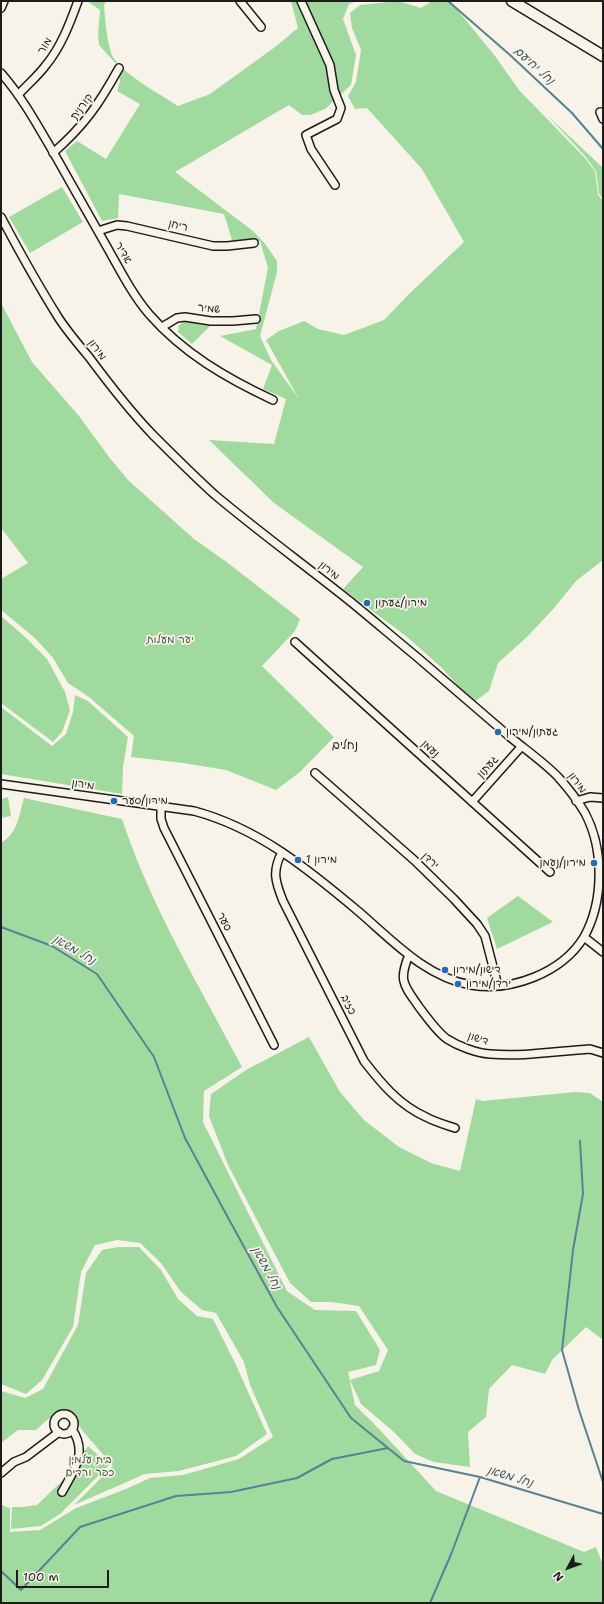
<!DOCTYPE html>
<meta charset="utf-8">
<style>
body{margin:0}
#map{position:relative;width:604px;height:1604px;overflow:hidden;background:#f7f3e8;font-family:"Shantell Sans",sans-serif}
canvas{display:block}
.frame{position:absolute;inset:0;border:2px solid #1c1c1c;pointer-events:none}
.north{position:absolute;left:548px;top:1548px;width:40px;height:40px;-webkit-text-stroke:3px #f7f3e8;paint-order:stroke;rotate:229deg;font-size:11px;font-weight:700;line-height:16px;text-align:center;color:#1c1c1c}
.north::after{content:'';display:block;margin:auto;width:14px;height:18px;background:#1c1c1c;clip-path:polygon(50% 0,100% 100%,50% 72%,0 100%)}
.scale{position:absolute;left:16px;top:1570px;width:93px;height:18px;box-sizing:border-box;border:2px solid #1c1c1c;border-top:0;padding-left:5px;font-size:12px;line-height:14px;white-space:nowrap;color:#1c1c1c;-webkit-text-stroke:3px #f7f3e8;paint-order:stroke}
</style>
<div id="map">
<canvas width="604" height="1604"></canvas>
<div class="frame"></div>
<div class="north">N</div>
<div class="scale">100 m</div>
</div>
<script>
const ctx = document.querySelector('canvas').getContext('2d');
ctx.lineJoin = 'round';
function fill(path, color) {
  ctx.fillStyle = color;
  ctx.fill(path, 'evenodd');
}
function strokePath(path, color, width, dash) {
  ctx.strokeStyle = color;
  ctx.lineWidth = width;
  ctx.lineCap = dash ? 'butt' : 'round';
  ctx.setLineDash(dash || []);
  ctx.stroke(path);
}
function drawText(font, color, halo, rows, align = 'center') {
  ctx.font = font + ' "Shantell Sans","Playpen Sans Hebrew",sans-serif';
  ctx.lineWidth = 3.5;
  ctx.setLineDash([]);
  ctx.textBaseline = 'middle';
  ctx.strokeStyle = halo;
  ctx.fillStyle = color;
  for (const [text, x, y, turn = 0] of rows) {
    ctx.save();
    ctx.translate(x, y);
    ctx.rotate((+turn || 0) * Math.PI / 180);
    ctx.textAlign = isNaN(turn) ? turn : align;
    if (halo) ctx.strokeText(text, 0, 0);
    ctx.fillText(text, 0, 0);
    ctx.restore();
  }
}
fill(new Path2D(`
 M87,1H106L104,5C105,18 107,45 113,57C124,75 160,94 178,106L210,94L275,47L298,28L291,1H357L349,4L343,19L356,55L351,85L325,109L310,115H302L289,105L175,172L253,231L266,245L277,261V272L260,336L271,360L299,399L266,340L279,331L304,321L318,329L344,335L384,320L409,294L464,242L422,169L367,108L355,109L348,96L356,82L361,50L352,28L350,13L360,5L398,1L421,8L432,1H450L495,56L519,90L584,157L595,171L598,195L603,201V560L576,581L554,608L528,636L498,663L489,691L473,703L443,669L406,636L343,589L363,567L274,503L209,440L274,444L286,399L263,389L272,365L220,336L256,329L268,268L260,241L233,243L224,214L119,194L118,218L102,221L65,151L77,141L106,159L140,104L117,91L120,81L118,66L99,45L98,35L100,10Z
 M548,116L602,167L603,165V199L599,194L596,171L585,156Z
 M62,187L83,222L30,253L9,217Z
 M1,303L32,362L79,416L109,457L128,480L194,539L228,563L300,619L295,631L262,666L334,737L300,772L276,790L226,770L183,763L131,757L134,736L89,697L68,683L53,658L36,639L1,610V579L28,563L1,528Z
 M185,321L209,323L211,325L192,344L178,332L179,325Z
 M1,616L23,635L47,659L65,692L70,710L62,732L53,742L1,703Z
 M75,695L88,701L128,737L123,767L122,794L1,774V707L52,746L66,734L73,712Z
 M8,797L11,816L1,818V799Z
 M24,798L122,819C150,905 200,987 242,1067L204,1091L203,1122L287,1291L315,1310L356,1311L380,1350L376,1365L348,1372L355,1405L380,1430L436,1491L584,1552L596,1547L603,1565V1603H1V1505L10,1508V1532L40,1530L76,1508L126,1489L150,1478L183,1475L239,1459L273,1437L250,1385L244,1362L216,1313L202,1310L181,1292L161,1263L140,1243L117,1240L95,1245L81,1272L73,1327L42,1380L26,1394L1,1384V843C18,833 19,815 24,798Z
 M518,896L553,922L497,949L487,918Z
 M309,1037L340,1092L364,1120L399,1147L431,1163L460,1171L476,1099L483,1101L575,1092L590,1093L603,1102V1340L586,1327L552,1360L545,1374L512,1365L489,1389L486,1417L468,1432L470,1467L434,1462L415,1454L395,1433L361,1404L350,1380L379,1371L388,1350L359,1306L331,1302H311L290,1283L228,1165L209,1116L211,1094L246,1070Z
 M118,1247H139L161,1270L178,1299L197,1316L213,1319L236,1365L267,1434L236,1456L179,1471L145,1474L74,1505L113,1466L81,1429L75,1414L63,1410L47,1420L36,1430H18L1,1443V1391L25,1398L43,1389L78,1325L86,1273L102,1250Z
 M88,1446L109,1465L60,1514L41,1526L11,1529L12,1507H22L37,1505L63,1480Z`), '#a1da9f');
strokePath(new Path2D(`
 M448,1L510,55L572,113L603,149
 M1,927L52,946L97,974L154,1057L185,1138L226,1214L277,1307L351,1418L404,1461L480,1477L603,1514
 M580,1141L583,1194L573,1250L562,1350L579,1410L603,1482
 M1,1571L21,1590L80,1527L176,1496L231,1492L297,1478L332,1459L388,1448
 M430,1603L452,1552L480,1477`), '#5a8094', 2);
const street = new Path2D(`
 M240,1L261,27
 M301,1L330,65L334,90L341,108L337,119L306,135L311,149L335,185
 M1,8L4,1
 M1,73C23,98 39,128 56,157C73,187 90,217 107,247C120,270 132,294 149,314C183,353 226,378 273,400
 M18,95C27,85 38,76 46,65C61,47 70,23 78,1
 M600,112L603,119
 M53,153C85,125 99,104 119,68
 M1,217C19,251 38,285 58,317C67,331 78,344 89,357C109,384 130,411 153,435C173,455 194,476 215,495C259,532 306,566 351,602C373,620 395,639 417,657C448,684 479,710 510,737C526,750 545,763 559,778C568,788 578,801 585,813C604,849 604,901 584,937C562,973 511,992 471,985C425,977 392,940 358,911C308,869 258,828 194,811L1,784
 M98,231L117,225L127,226L213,246H227L254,243
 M162,327L177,318L185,317L211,321H233L256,319
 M295,642L550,872
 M315,773L414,860L454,899L477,924L485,936L498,986
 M576,801L590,797L603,798
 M472,802L521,747
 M161,807V819L164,828L274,1045
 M282,852C272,871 275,881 283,901L364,1061C381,1083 399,1105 426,1117C435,1122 446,1125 455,1128
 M584,937L603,952
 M409,955C398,981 404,985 419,1007C426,1016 437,1032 447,1039C458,1046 476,1053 490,1054C523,1057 557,1051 590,1049L603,1053
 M54 1424a10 10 0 1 1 20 0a10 10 0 1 1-20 0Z
 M1,1473L14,1462L26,1457L59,1432
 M62,1492C74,1470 88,1453 72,1429`);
const secondary = new Path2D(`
 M512,1L603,56`);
strokePath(street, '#1c1c1c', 10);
strokePath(secondary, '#1c1c1c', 13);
strokePath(street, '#f7f3e8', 7);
strokePath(secondary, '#f7f3e8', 10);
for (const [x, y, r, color] of [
 [367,603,4,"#1f6fb2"],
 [498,732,4,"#1f6fb2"],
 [114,801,4,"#1f6fb2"],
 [298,860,4,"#1f6fb2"],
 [594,863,4,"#1f6fb2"],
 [445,970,4,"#1f6fb2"],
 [458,984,4,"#1f6fb2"]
]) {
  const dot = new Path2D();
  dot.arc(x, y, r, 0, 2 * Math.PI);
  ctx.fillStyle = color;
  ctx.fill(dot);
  strokePath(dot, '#f7f3e8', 1.5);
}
drawText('11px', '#1c1c1c', '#f7f3e8', [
 ["מור",45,46,-58],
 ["קורנית",82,107,-53],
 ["ריחן",178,226,13],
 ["אדיר",123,253,60],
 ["שמיר",209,309,5],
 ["מירון",97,350,53],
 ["מירון",329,571,38],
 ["נעמן",430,749,42],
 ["געתון",488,767,-48],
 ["מירון",577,783,53],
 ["מירון",83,785,8],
 ["ירדן",430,861,43],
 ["סער",224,922,63],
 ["כזיב",348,1005,63],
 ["דישון",478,1039,18]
]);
drawText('11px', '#1c1c1c', '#f7f3e8', [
 ["מירון/געתון",375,603],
 ["געתון/מירון",506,732],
 ["מירון/סער",122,801],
 ["מירון 1",306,860],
 ["מירון/נעמן",586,863,"right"],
 ["דישון/מירון",453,970],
 ["ירדן/מירון",466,984]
], 'left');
drawText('11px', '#445543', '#f7f3e8', [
 ["יער מעלות",170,640],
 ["בית עלמין",90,1460],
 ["כפר ורדים",90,1473]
]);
drawText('italic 12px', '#405662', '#f7f3e8', [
 ["נחל יחיעם",534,66,42],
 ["נחל משאן",74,950,30],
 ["נחל משאן",266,1268,61],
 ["נחל משאן",510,1477,17]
]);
drawText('12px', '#1c1c1c', '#f7f3e8', [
 ["נחלים",345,746]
]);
</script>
